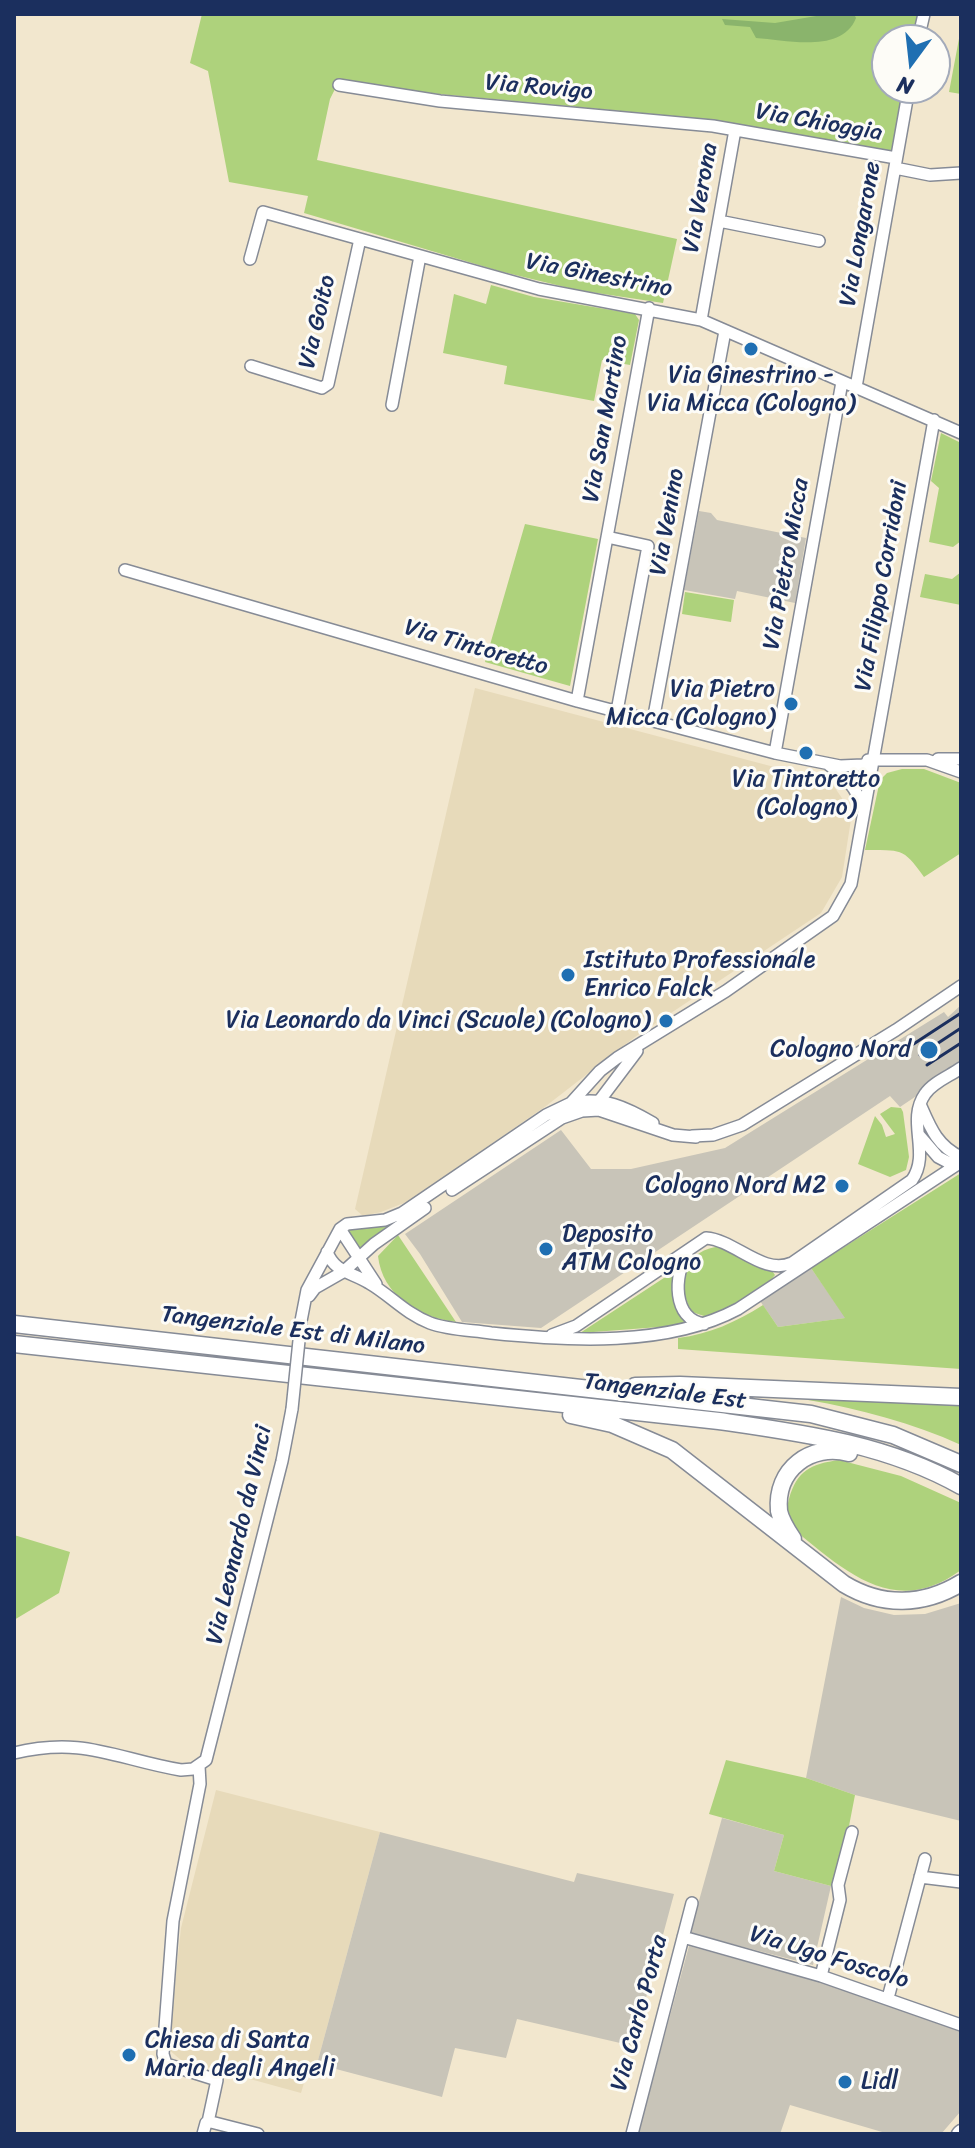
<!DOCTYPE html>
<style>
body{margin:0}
#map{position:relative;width:975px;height:2148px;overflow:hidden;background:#f2e7ce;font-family:Sriracha,sans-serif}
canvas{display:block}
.frame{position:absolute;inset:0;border:16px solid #1b2f5e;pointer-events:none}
.north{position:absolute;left:871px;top:24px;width:80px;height:80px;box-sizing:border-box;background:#fdfcf7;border:2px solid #a3aaba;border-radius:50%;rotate:195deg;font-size:22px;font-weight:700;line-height:32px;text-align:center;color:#1b2f5e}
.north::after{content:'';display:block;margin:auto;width:28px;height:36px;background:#1f6fb2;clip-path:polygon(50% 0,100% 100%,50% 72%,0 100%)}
</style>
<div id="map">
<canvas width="975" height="2148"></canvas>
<div class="frame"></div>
<div class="north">N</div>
</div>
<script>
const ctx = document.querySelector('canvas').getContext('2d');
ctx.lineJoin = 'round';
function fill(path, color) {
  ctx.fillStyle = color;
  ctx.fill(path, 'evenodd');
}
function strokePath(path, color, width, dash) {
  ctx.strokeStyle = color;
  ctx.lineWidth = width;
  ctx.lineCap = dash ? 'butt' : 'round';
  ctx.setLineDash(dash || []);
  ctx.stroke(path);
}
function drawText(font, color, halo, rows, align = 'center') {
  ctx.font = font + ' Sriracha,sans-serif';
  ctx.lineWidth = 6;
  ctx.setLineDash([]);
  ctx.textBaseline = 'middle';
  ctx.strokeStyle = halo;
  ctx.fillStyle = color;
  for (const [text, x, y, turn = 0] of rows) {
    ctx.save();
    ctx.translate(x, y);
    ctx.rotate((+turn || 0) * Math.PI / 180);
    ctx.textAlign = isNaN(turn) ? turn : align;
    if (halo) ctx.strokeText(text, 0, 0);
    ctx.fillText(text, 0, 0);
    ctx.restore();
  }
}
fill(new Path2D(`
 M475,688L831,782L852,813L842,877L821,913L635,1037L546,1106L409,1201L381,1212L363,1216L355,1209Z
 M216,1790L380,1832L317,2064L310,2063L301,2093L181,2060L168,2049L181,1928Z`), '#e7daba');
fill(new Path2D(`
 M699,511L711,513L717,520L806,538L795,603L737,591L735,599L684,590Z
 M961,1005V1066L900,1107L890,1096L541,1328L462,1322L420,1254L405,1234L561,1130L591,1169H631L725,1148L944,1012L948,1017Z
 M811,1268L846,1318L778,1327L760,1301Z
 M841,1597L864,1608L894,1615L925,1614L961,1603V1821L855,1795L806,1778Z
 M722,1818L784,1835L774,1871L831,1886L813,1965L690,1933Z
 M380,1832L574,1882L577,1873L674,1894L633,2046L517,2019L506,2058L455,2048L442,2097L317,2064Z
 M689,1946L834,1986L961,2030V2111L941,2134H889L790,2105L780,2134H638Z`), '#c8c4b8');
fill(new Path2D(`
 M202,14H918L913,40H887V88H904L892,151L706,119L439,94L335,80V89L330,99L317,160L677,239L663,303L577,290L499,271L304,213L308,196L229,182L208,71L190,63Z
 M961,28V94L949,92Z
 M491,285L534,297L635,314L639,320L630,365L602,360L594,401L504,384L507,366L443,353L454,294L486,304Z
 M941,433L961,443V541L953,547L929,542L939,488L931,481Z
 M525,524L598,539L570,686L485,662Z
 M961,572V605L920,597L925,574L952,579Z
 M685,592L734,600L731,622L682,614Z
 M902,769H924L961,783V853L924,877C902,846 901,851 865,850L880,780L887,773Z
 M891,1107L901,1108L903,1112L909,1157L906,1170L890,1177L858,1164L875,1116L882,1125L886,1137L895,1134L880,1114Z
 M961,1173V1369L678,1349V1338C710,1334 736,1322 763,1305L778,1327L845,1318L811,1268Z
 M392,1221L394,1225L359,1250L349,1231V1228C364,1225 377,1228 392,1221Z
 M398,1235L456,1322C419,1318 382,1295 378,1256Z
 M722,1246L770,1268L775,1275C765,1289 721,1316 704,1316C700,1315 696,1313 692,1312C674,1281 685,1249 722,1246Z
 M673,1272L676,1308L686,1325L580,1333Z
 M852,1399L961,1404V1445C913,1423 860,1409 808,1400Z
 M839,1460L901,1476L961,1503V1570C895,1619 845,1571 793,1529C787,1521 786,1509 789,1499C797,1470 811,1464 839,1460Z
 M14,1535L70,1552L59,1593L14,1620Z
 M726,1760L806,1778L855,1795L849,1826L831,1886L774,1871L784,1835L709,1814Z`), '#aed27c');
fill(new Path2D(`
 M828,14H854L856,18C842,54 786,40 756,38L750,27L725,25L722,19L775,23Z`), '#8ab46c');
const minor = new Path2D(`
 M918,40L924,14
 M339,85L440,101L713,126L896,158
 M895,168L930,175L961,173
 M719,221L819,241
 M250,259L263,212L539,289L701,320L961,433
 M701,320L735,130
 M251,366L322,388L328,384L360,239
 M856,387L909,88
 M392,405L420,256
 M607,537L648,546L617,711
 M125,570L577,701L775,753L840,766L863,765L874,760
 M577,701L649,308
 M653,721L725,331
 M775,753L842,382
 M938,759H961
 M868,760H927L961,772
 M829,765C845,776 857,788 862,807
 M572,1103C603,1096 627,1108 653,1123
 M597,1104L637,1051
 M920,1104C930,1127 937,1146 961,1157
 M919,1135L938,1157L955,1166
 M692,1136L713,1135L742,1125L896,1030L961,986
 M452,1190L562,1118L582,1111L599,1110L673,1135L696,1137
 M340,1229L376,1284
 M327,1252C335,1273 352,1272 369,1283C390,1295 406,1314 430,1323C449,1330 471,1330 491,1333C568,1341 667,1347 738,1309L961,1162
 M687,1254C674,1275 672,1319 704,1324
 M309,1296L315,1288L343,1272L374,1244L425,1208
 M301,1321L307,1290L340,1229L347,1224L385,1220L402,1213L546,1115L571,1103L600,1071L617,1058L726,991L833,916L851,884L934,420
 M552,1335L576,1326L706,1238C735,1240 763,1276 792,1263L912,1180C931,1153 906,1121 925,1094C933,1082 950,1076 961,1068
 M14,1753C84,1736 116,1759 181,1770L193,1769L206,1760L282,1461L292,1409
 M199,1766L200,1784L173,1921L163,2054L166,2064L217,2080L208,2122
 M920,1877L961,1882
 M683,1937L821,1976L961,2025
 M821,1976L840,1900L838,1885L852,1832
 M888,1998L925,1859
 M203,2134L206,2123L211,2122L258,2134
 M632,2134L692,1903`);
const major = new Path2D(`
 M959,2134L961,2132`);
const highway = new Path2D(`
 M14,1324L811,1414L893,1435L961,1464
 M14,1344L719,1421C802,1433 887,1444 961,1486
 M635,1386L680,1385L961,1397
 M571,1415L612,1424L672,1450L844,1584C882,1607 923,1606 961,1583
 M793,1539C787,1530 781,1521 779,1511C775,1469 811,1443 849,1453`);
strokePath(minor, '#868b96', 14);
strokePath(major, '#868b96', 17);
strokePath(highway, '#868b96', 19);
strokePath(minor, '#fff', 11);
strokePath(major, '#fff', 14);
strokePath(highway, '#fff', 16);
strokePath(new Path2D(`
 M912,1045L961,1013
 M920,1055L961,1028
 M927,1065L961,1043`), '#1b2f5e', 3);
const minorBridge = new Path2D(`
 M292,1409L301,1321`);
strokePath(minorBridge, '#868b96', 14, []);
strokePath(minorBridge, '#fff', 11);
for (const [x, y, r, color] of [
 [751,349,8,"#1f6fb2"],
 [791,704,8,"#1f6fb2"],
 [806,753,8,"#1f6fb2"],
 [568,975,8,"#1f6fb2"],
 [666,1021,8,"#1f6fb2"],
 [929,1050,10,"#1f6fb2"],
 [842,1186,8,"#1f6fb2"],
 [546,1249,8,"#1f6fb2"],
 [129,2055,8,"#1f6fb2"],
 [845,2082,8,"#1f6fb2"]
]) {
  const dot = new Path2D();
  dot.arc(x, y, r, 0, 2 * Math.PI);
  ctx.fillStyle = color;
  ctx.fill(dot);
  strokePath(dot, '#fdfcf7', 3);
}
drawText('24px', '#1b2f5e', '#fdfcf7', [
 ["Via Rovigo",539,88,5],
 ["Via Chioggia",819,123,10],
 ["Via Verona",701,198,-80],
 ["Via Longarone",861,234,-80],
 ["Via Ginestrino",599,276,11],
 ["Via Goito",318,322,-77],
 ["Via San Martino",606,419,-80],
 ["Via Venino",668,522,-80],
 ["Via Pietro Micca",787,564,-80],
 ["Via Filippo Corridoni",882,586,-80],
 ["Via Tintoretto",476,648,16],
 ["Tangenziale Est di Milano",293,1331,7],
 ["Tangenziale Est",665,1392,7],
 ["Via Leonardo da Vinci",240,1535,-77],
 ["Via Ugo Foscolo",829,1958,17],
 ["Via Carlo Porta",640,2013,-75]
]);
drawText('24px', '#1b2f5e', '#fdfcf7', [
 ["Via Ginestrino -",751,376,"center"],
 ["Via Micca (Cologno)",751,404,"center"],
 ["Via Pietro",775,690],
 ["Micca (Cologno)",775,718],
 ["Via Tintoretto",806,780,"center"],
 ["(Cologno)",806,808,"center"],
 ["Istituto Professionale",584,961,"left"],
 ["Enrico Falck",584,989,"left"],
 ["Via Leonardo da Vinci (Scuole) (Cologno)",650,1021],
 ["Cologno Nord",911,1050],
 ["Cologno Nord M2",826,1186],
 ["Deposito",562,1235,"left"],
 ["ATM Cologno",562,1263,"left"],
 ["Chiesa di Santa",145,2041,"left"],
 ["Maria degli Angeli",145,2069,"left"],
 ["Lidl",861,2082,"left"]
], 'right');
</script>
